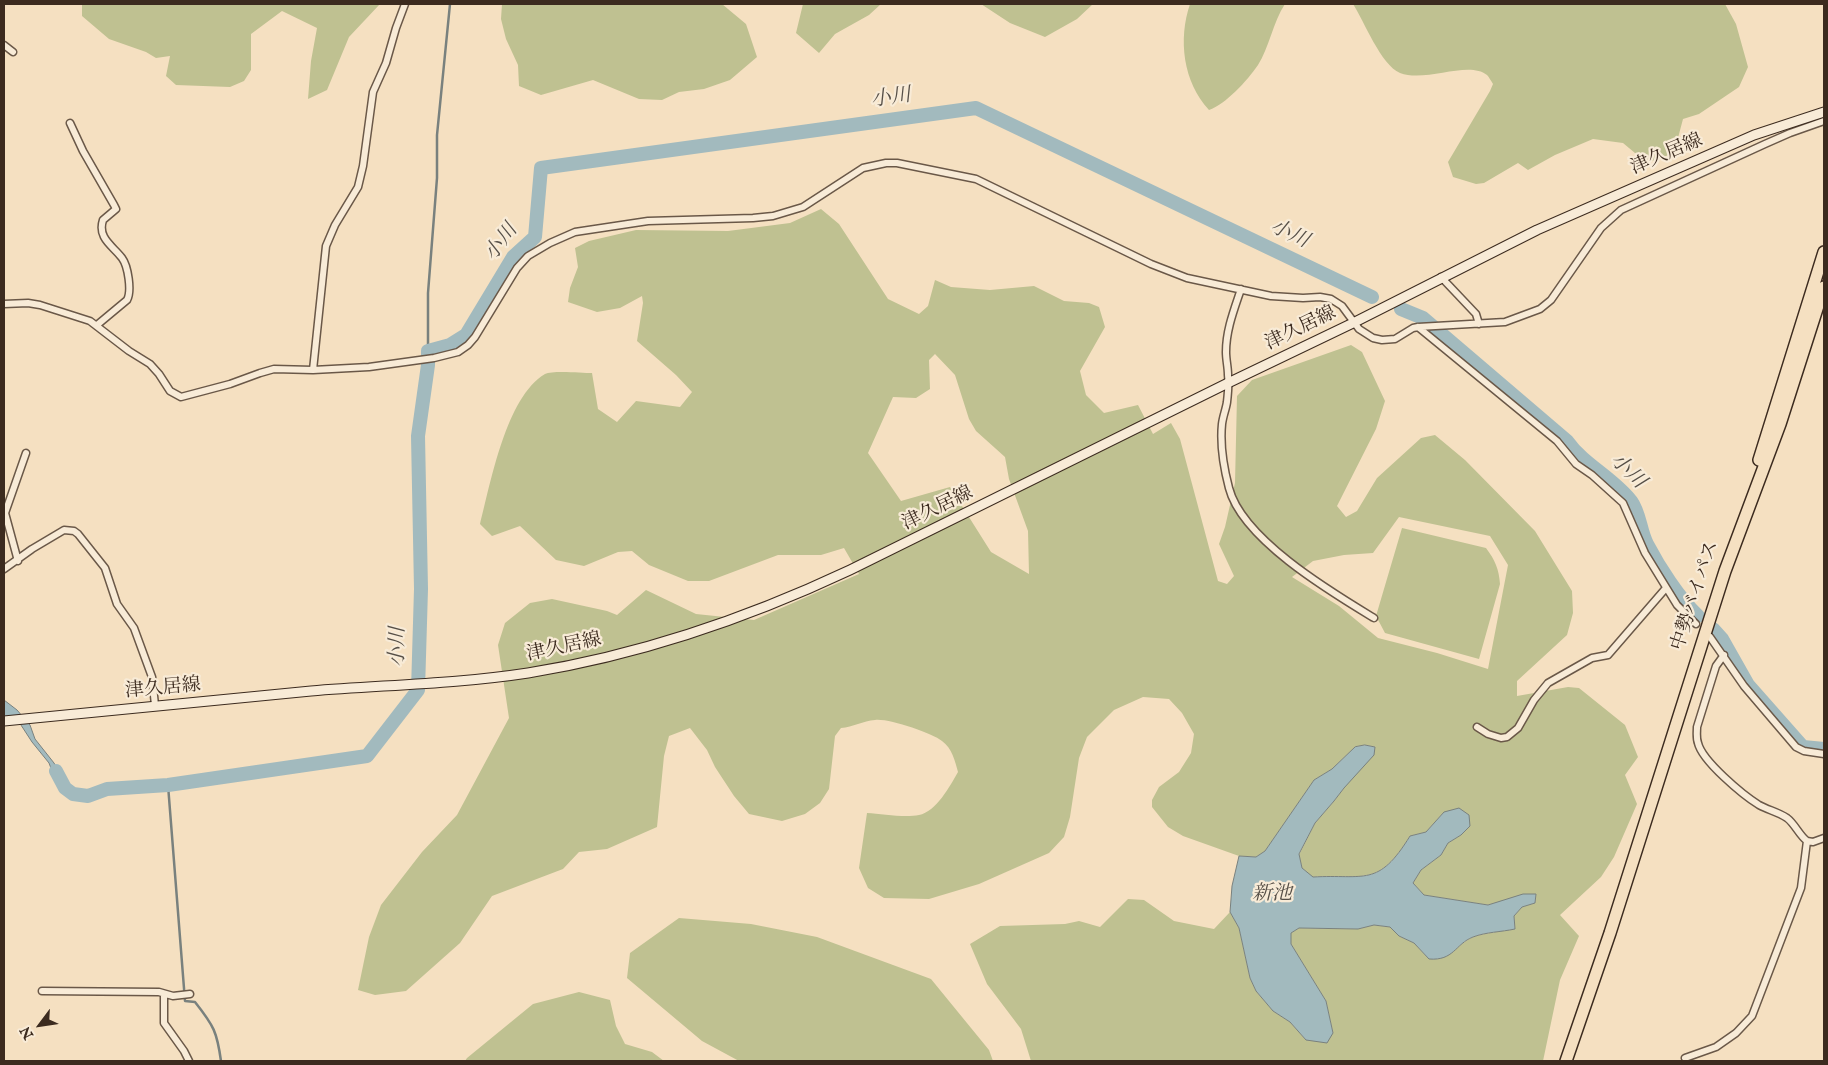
<!DOCTYPE html>
<meta charset="utf-8">
<style>
body{margin:0}
#map{position:relative;width:1828px;height:1065px;overflow:hidden;background:#f5e0c1;font-family:"IM FELL English",serif}
canvas{display:block}
.frame{position:absolute;inset:0;border:5px solid #3c2b1f;pointer-events:none}
.north{position:absolute;left:15px;top:1000px;width:50px;height:50px;-webkit-text-stroke:4px #f8ebd7;paint-order:stroke;rotate:239deg;font-size:14px;font-weight:700;line-height:20px;text-align:center;color:#3c2b1f}
.north::after{content:'';display:block;margin:auto;width:18px;height:22px;background:#3c2b1f;clip-path:polygon(50% 0,100% 100%,50% 72%,0 100%)}
</style>
<div id="map">
<canvas width="1828" height="1065"></canvas>
<div class="frame"></div>
<div class="north">N</div>
</div>
<script>
const ctx = document.querySelector('canvas').getContext('2d');
ctx.lineJoin = 'round';
function fill(path, color) {
  ctx.fillStyle = color;
  ctx.fill(path, 'evenodd');
}
function strokePath(path, color, width, dash) {
  ctx.strokeStyle = color;
  ctx.lineWidth = width;
  ctx.lineCap = dash ? 'butt' : 'round';
  ctx.setLineDash(dash || []);
  ctx.stroke(path);
}
function drawText(font, color, halo, rows, align = 'center') {
  ctx.font = font + ' "IM FELL English","Noto Serif JP",serif';
  ctx.lineWidth = 4.5;
  ctx.setLineDash([]);
  ctx.textBaseline = 'middle';
  ctx.strokeStyle = halo;
  ctx.fillStyle = color;
  for (const [text, x, y, turn = 0] of rows) {
    ctx.save();
    ctx.translate(x, y);
    ctx.rotate((+turn || 0) * Math.PI / 180);
    ctx.textAlign = isNaN(turn) ? turn : align;
    if (halo) ctx.strokeText(text, 0, 0);
    ctx.fillText(text, 0, 0);
    ctx.restore();
  }
}
fill(new Path2D(`
 M82,4H380L349,37L327,90L308,99L311,61L317,28L282,11L251,34V70L244,81L230,87L176,85L166,76L170,56L156,58L146,52L109,39L82,16Z
 M502,4H722L746,24L757,57L730,80L704,89L679,92L662,100L639,99L593,80L541,95L519,86L518,65L506,39L501,19Z
 M803,4H881L869,15L835,34L819,53L796,33Z
 M981,4H1093L1077,19L1045,37L1010,23Z
 M1190,4H1285C1273,22 1269,48 1258,65C1247,81 1226,104 1209,110C1183,82 1178,39 1190,4Z
 M1353,4H1725L1736,24L1748,67L1739,87L1699,114L1683,119L1674,153L1647,163L1623,143L1593,139L1555,155L1528,170L1518,163L1484,183L1476,184L1453,177L1448,162L1490,91L1493,84C1491,81 1489,77 1487,75C1468,60 1426,83 1400,73C1381,65 1364,21 1353,4Z
 M821,209L839,224L888,299L919,314L928,306L935,280L951,287L990,290L1034,286L1064,301L1089,303L1099,307L1105,327L1080,371L1086,395L1104,413L1138,405L1153,434L1171,423L1180,439L1218,581L1227,584L1234,576L1219,544L1225,527L1235,483L1237,396L1252,380L1351,345L1362,352L1385,401L1376,429L1337,506L1346,517L1357,511L1377,478L1421,438L1435,435L1465,460L1535,531L1572,591L1573,613L1567,635L1517,681V696L1568,687L1579,688L1625,725L1638,757L1625,775L1637,804L1614,857L1601,877L1560,915L1579,936L1560,980L1543,1061H1031L1021,1029L987,984L970,944L1000,926L1065,924L1079,921L1100,927L1128,899L1144,900L1174,921L1214,929L1230,912L1239,928L1250,978L1256,991L1273,1011L1290,1022L1306,1040L1333,1033L1326,1001L1291,944V933L1299,928L1358,929L1374,925L1390,927L1399,936L1414,943L1429,959C1451,960 1454,947 1471,938C1482,933 1503,931 1515,929L1514,916L1522,907L1535,903L1536,894L1488,905L1424,895L1413,883L1421,870L1441,855L1448,843L1461,835L1444,812L1426,832L1410,836C1378,888 1364,874 1312,877L1302,868L1299,855L1315,823L1334,801L1375,747L1365,745L1355,747L1332,769L1314,780L1265,851L1256,857L1239,856L1183,836L1168,827L1152,807V800L1159,787L1179,772L1191,753L1194,734L1182,713L1169,699L1143,697L1114,710L1087,737L1079,758L1070,817L1064,837L1049,853L979,884L929,899L884,898L868,888L859,868L867,813C882,814 905,818 919,815C936,812 950,786 958,772C955,761 952,748 942,741C932,733 888,718 875,720C863,721 853,727 841,728L835,736L829,789L820,803L805,814L782,821L749,814L734,796L715,767L707,750L690,728L669,736L664,756L657,827L607,849L579,852L563,869L492,896L460,943L406,991L375,995L358,990L369,937L381,905L422,852L457,815L509,718L498,645L505,623L530,603L552,599L607,611L617,615L646,590L696,614L754,620L859,574L844,548L821,555H778L709,581H688L649,565L632,551L618,552L584,566L556,560L520,526L492,536L480,524C491,482 506,397 545,374C553,370 582,373 592,373L598,409L617,422L636,401L680,407L692,392L676,375L637,341L643,303L642,296L620,308L597,312L568,302L570,288L578,267L575,248L589,241L636,230L728,231L790,223ZM935,354L955,375L969,419L976,431L1005,457L1009,479L1028,531L1029,574L991,552L950,487L901,501L868,453L893,397L916,398L930,389L929,360ZM1399,517L1490,536L1508,565L1488,669L1437,653L1378,638L1339,606L1292,577L1313,561L1344,555L1373,553Z
 M1402,528L1486,548C1495,560 1499,569 1500,584L1479,659L1385,633L1376,616Z
 M679,918L751,924L817,937L931,979L989,1050L993,1061H739L702,1041L627,978L630,953Z
 M579,992L610,1000L616,1026L625,1044L652,1052L664,1061H465L467,1058L533,1004Z`), '#bfc191');
const water = new Path2D(`
 M4,700L17,710L30,725L35,739L54,763L67,786L62,789L57,784L49,763L32,742L19,722L4,716Z
 M1365,745L1375,747L1374,755L1344,788L1334,801L1315,823L1299,854L1302,868L1313,877C1365,874 1378,888 1410,836L1426,832L1444,812L1459,808L1469,815L1470,826L1461,835L1448,843L1441,855L1421,870L1413,883L1424,895L1488,905L1523,894H1536L1535,903L1522,907L1514,916L1515,929C1501,932 1486,932 1473,937C1455,944 1454,961 1429,959L1414,943L1399,936L1390,927L1374,925L1358,929L1299,928L1291,933V944L1326,1001L1333,1033L1327,1043L1306,1040L1290,1022L1273,1011L1256,991L1250,978L1239,928L1230,912L1232,886L1239,856L1256,857L1265,851L1314,780L1332,769L1355,747Z`);
fill(water, '#a2babe');
strokePath(water, '#79817e', 1);
strokePath(new Path2D(`
 M428,351V293L437,178V135L450,4
 M168,785L185,1001L195,1002C214,1026 217,1032 221,1061`), '#79817e', 2.5);
strokePath(new Path2D(`
 M1401,309L1423,318L1567,441C1584,465 1612,477 1631,501C1640,513 1640,531 1647,544C1659,567 1679,598 1698,616
 M1713,629L1722,639L1748,685L1801,745L1803,747L1824,749
 M56,771L65,788L73,794L88,796L107,789L168,785L367,756L418,690L421,589L418,436L428,365V351L450,345L466,335L513,257L535,237L541,168L976,108L1372,297`), '#a2babe', 14);
const street = new Path2D(`
 M4,45L13,52
 M70,123L83,151L114,205L116,209L103,220C97,238 113,246 122,258C128,266 132,291 127,300L97,325
 M1441,277L1476,314L1479,324
 M1241,289C1234,310 1226,330 1226,352C1226,360 1228,367 1228,375C1229,383 1228,393 1227,402C1226,409 1223,416 1222,424C1220,444 1224,469 1229,488C1242,539 1331,592 1374,618
 M4,304L28,303L40,305L90,321L129,351L150,364L159,374L170,391L181,397L230,384L260,373L274,369L313,370L369,367L434,358L458,352L468,345L475,337L517,268L528,256L550,243L575,232L648,221L753,218L773,216L803,207L863,168L886,163H897L976,179L1151,264L1187,278L1271,296L1303,298L1320,297L1331,299L1342,306L1359,329L1373,338L1382,340L1395,339L1413,328L1418,327L1505,322L1540,309L1551,300L1601,228L1621,210L1765,144L1790,133L1824,121
 M1418,327L1557,441L1576,464L1592,475L1623,503L1645,553L1677,605L1696,624
 M313,370L326,246L335,225L358,187L363,166L373,92L386,63L396,28L405,4
 M18,561L5,513L26,453
 M4,569L32,549L64,530L74,531L78,534L105,568L117,604L134,628L152,677L155,705
 M1710,637L1744,686L1796,747L1804,751L1824,754
 M1724,655L1716,666L1697,727C1697,732 1696,738 1698,743C1702,761 1743,795 1759,805C1768,810 1778,812 1787,818C1795,824 1799,835 1807,841L1813,842L1824,838
 M1477,727L1488,734L1501,738L1507,737L1518,728L1534,700L1548,683L1592,658L1608,655L1666,588
 M42,991L159,992L173,996L190,994
 M164,994V1023L184,1051L189,1061
 M1685,1058L1716,1047L1736,1033L1752,1016L1801,888L1807,841`);
const secondary = new Path2D(`
 M4,721C106,711 209,701 311,691C383,685 456,684 528,673C640,655 748,618 850,570L1228,383L1353,323L1537,230L1754,135L1824,112`);
const highway = new Path2D(`
 M1759,460L1824,252
 M1566,1061L1610,933L1725,571L1780,424L1824,287`);
strokePath(street, '#6a5848', 9);
strokePath(secondary, '#3c2b1f', 11);
strokePath(highway, '#3c2b1f', 14);
strokePath(street, '#f8ebd7', 6);
strokePath(secondary, '#f8ebd7', 9);
strokePath(highway, '#f5e0c1', 11);
drawText('19px', '#3c2b1f', '#f8ebd7', [
 ["津久居線",1667,155,-23],
 ["津久居線",1301,329,-26],
 ["津久居線",938,509,-26],
 ["中勢バイパス",1696,596,-72],
 ["津久居線",564,648,-12],
 ["津久居線",163,689,-5]
]);
drawText('italic 20px', '#564f47', '#f8ebd7', [
 ["小川",891,99,-8],
 ["小川",1289,235,25],
 ["小川",502,243,-53],
 ["小川",1627,472,44],
 ["小川",399,647,-89],
 ["新池",1272,895]
]);
</script>
